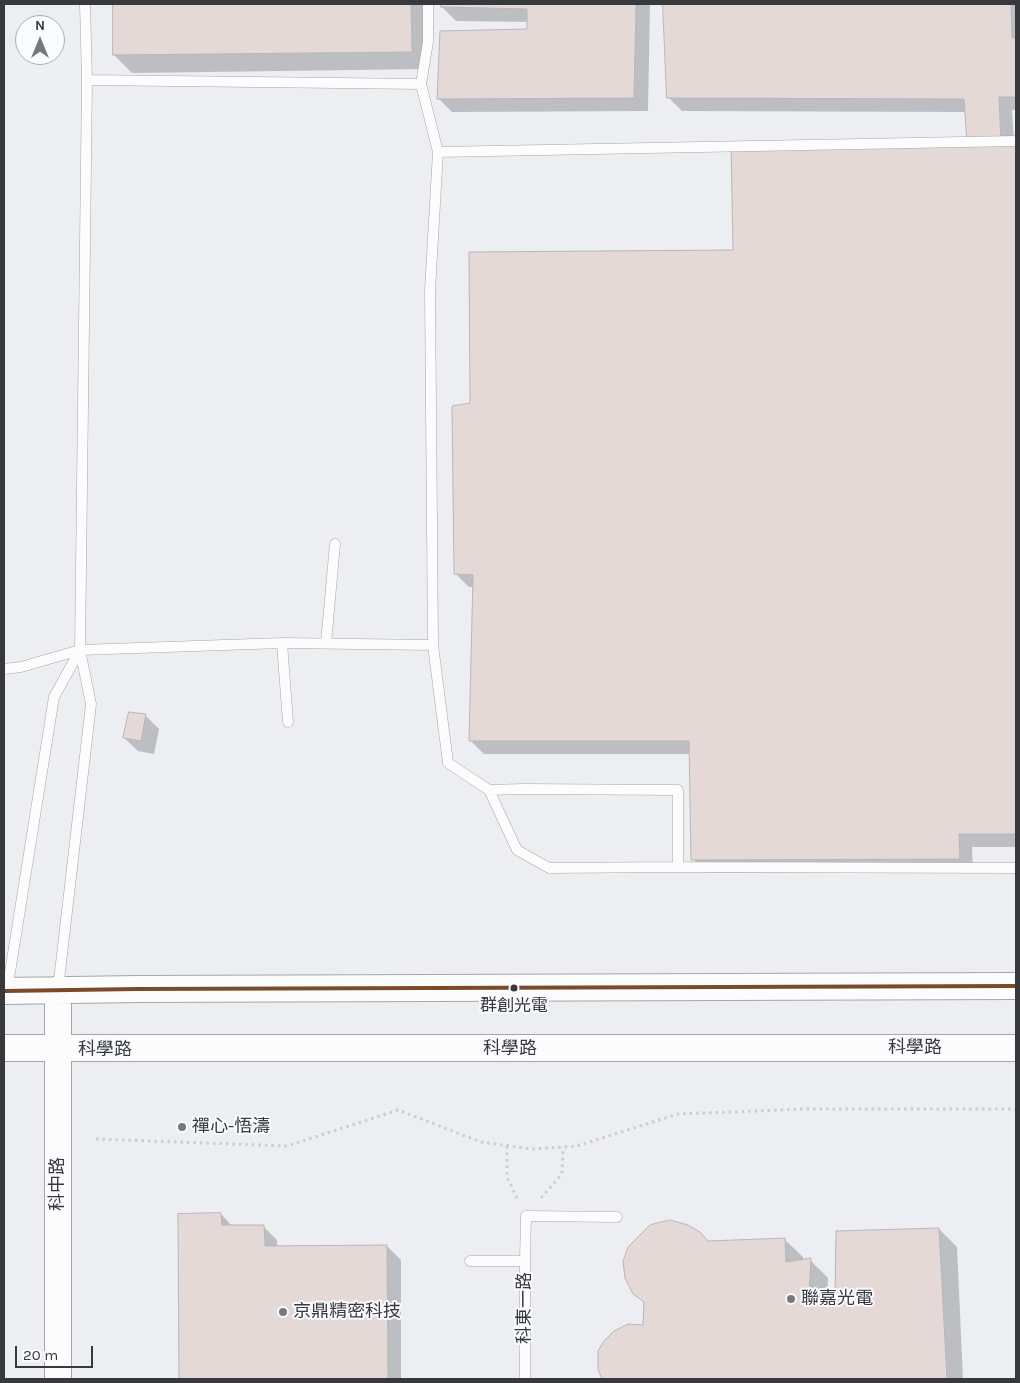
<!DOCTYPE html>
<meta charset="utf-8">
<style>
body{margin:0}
#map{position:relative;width:1020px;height:1383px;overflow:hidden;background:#eceef2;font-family:Karla,sans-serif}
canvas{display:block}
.frame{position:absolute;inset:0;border:5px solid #37393c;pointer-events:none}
.north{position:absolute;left:15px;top:15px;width:50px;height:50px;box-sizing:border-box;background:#f9fbfe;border:1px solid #abadb0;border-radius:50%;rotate:0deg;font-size:14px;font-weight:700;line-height:20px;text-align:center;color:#37393c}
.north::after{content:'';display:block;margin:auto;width:18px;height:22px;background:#76787c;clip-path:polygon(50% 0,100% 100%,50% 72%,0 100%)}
.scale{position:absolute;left:15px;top:1346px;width:78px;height:22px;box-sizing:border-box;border:2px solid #37393c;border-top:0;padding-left:6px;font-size:15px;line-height:18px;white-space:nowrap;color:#37393c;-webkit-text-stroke:4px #f9fbfe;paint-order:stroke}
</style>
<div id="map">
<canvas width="1020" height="1383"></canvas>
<div class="frame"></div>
<div class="north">N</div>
<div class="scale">20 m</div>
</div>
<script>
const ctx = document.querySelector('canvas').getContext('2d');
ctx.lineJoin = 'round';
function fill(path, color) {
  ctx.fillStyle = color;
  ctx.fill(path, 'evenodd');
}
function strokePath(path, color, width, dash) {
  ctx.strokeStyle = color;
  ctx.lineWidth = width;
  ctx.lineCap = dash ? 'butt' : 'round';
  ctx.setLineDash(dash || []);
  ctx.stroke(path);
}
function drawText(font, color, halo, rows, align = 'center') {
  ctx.font = font + ' Karla,"Noto Sans TC",sans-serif';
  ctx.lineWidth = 4;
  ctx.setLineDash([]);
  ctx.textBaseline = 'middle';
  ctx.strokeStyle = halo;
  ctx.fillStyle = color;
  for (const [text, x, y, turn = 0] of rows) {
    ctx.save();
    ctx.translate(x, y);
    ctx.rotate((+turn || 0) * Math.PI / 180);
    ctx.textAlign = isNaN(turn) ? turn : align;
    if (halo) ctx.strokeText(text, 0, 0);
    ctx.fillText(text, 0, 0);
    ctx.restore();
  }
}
fill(new Path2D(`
 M114,4H428L429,69L132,73L114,55Z
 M442,4H650L648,111L452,112L439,99L529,30V22L456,21L442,7Z
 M665,4H1016V110H1012L1014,144H1016V847H972L973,872L706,873L693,859L690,754H484L470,740L474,587H469L455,573L472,404L734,251L968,145L966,112L682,111L668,97Z
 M145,715L159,729L154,754L138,751L124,738Z
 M221,1214L233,1227L263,1226L277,1240V1247L387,1246L401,1260V1379H180V1216Z
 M939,1229L957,1247L963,1379H603L599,1370L644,1326L645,1304L634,1293L709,1243L785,1240L803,1257V1261L810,1260L828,1278L827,1297L836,1296Z`), '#0003');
const building = new Path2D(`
 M113,4H411L412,52L113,55Z
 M441,4H636L634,98L437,99L440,31L527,29V9L441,7Z
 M663,4H1011L1012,38H1016V97H999L1001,142L1016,143V834H959L960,859L691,860L689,741H469L473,575L454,574L452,406L470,403L469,252L733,250L731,142L967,143L964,99L667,98Z
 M129,712L146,714L141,741L123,738Z
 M221,1213L222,1225H264L265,1246L387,1245L388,1379H179L178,1214Z
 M670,1220L688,1225L700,1232L708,1241L785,1238L786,1262L811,1258L809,1296L835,1295L836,1231L939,1228L947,1379H602L598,1370V1351L604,1341L614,1331L628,1324L643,1325L644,1302L633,1294L625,1278L623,1261L628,1247L650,1225Z`);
fill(building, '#e4d9d7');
strokePath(building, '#b7b6b8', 1);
const service = new Path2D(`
 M428,4V42L421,84L438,152L430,290L433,645L448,763L489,790L517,850L549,868L678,867V790L523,789L489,790
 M87,80L421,84
 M438,152L1016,141
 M282,643L288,722
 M326,643L335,544
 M4,669L21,667L80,650L282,643L433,645
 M678,867L1016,868
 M58,989L91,704L80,650L87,80L85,4
 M7,991L54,697L80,650
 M470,1261H525V1379
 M525,1261L526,1216L617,1217`);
const tertiary = new Path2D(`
 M58,989V1379
 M4,991L138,989L1016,986
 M4,1048H1016`);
strokePath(service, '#a4a6a9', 11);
strokePath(tertiary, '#a4a6a9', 28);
strokePath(new Path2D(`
 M96,1139L287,1146L398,1110L481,1142L532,1149L577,1146L678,1114L805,1109H1016
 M507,1146V1177L518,1200
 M541,1198L562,1174L563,1147`), '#cccdcf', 3, [2.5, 4]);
strokePath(service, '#fcfcfd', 10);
strokePath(tertiary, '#fcfcfd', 26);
strokePath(new Path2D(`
 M4,991L138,989L1016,986`), '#7a4b2a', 4);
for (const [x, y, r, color] of [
 [514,988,4.5,"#37393c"],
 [182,1127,5,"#76787c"],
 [791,1299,5,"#76787c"],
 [283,1312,5,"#76787c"]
]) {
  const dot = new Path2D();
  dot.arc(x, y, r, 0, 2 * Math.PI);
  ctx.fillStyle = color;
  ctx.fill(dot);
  strokePath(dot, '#f9fbfe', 2);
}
drawText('17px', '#37393c', '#f9fbfe', [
 ["群創光電",514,1006]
]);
drawText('18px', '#37393c', '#f9fbfe', [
 ["科學路",915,1048],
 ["科學路",510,1049],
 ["科學路",105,1050],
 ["科中路",58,1184,-90],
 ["科東一路",525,1308,-90]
]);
drawText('18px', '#37393c', '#f9fbfe', [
 ["禪心-悟濤",192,1127],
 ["聯嘉光電",801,1299],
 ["京鼎精密科技",293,1312]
], 'left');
</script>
